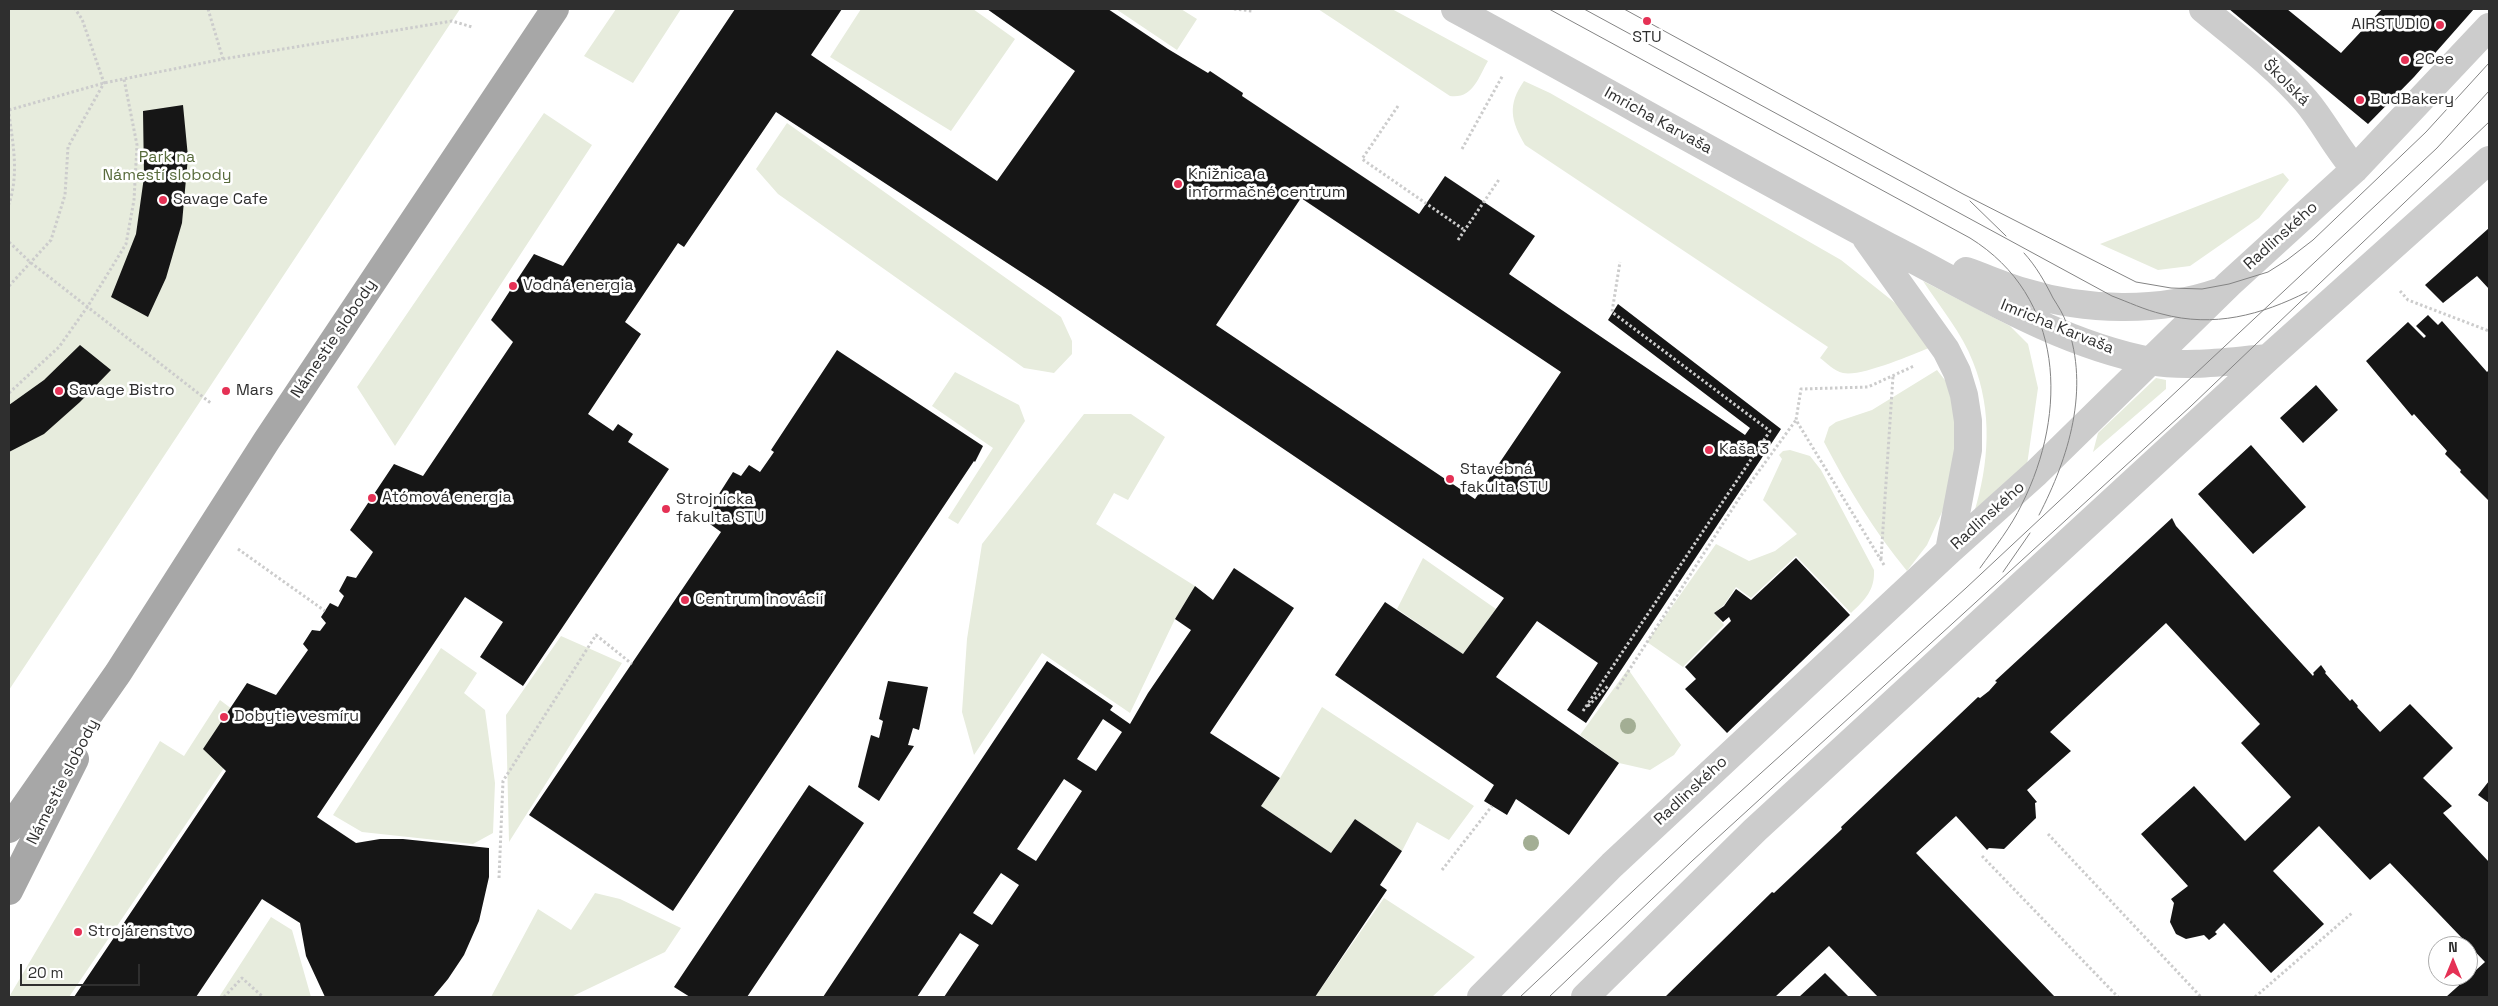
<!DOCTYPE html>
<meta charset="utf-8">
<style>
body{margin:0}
#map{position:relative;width:2498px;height:1006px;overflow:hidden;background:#fff;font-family:"Space Grotesk",sans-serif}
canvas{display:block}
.frame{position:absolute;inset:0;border:10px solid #2f2f2f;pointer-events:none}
.north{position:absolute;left:2428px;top:936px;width:50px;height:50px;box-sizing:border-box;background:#fff;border:1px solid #acacac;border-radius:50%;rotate:0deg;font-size:14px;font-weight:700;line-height:20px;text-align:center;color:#2f2f2f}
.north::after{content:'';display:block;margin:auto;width:18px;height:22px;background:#e53155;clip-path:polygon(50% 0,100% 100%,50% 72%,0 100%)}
.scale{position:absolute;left:20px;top:964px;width:120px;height:22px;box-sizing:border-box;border:2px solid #2f2f2f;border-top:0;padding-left:6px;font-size:15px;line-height:18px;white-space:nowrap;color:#2f2f2f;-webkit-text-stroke:4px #fff;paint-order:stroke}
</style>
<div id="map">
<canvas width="2498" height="1006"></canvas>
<div class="frame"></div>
<div class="north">N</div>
<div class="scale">20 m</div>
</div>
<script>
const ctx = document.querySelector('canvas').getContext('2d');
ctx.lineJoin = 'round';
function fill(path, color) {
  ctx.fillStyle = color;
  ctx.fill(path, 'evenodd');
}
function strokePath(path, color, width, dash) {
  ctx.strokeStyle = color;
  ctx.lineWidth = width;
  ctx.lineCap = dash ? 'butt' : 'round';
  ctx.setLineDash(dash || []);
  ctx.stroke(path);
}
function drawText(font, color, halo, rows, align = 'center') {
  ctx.font = font + ' "Space Grotesk",sans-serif';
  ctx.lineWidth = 5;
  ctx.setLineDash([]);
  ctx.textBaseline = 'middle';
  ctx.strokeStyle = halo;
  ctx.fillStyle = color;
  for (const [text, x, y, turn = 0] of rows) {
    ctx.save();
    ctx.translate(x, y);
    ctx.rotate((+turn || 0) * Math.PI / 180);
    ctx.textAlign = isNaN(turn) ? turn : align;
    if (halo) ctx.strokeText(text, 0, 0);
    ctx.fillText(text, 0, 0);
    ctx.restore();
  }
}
fill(new Path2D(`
 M9,9H460L9,690Z
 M616,9H681L633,83L584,56Z
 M861,9H973L1015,39L951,131L830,57Z
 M1116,9H1181L1197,19L1177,50Z
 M1318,9H1392L1488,61C1478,78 1473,99 1450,96Z
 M1524,81L1550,93L1841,260L1899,306L1929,348C1911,355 1861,377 1843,373C1834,371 1827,363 1820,358L1828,347L1525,145C1511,121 1507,105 1524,81Z
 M544,113L592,145L395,446L357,387Z
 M787,123L1061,317L1072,341V354L1054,373L1024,368L778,194L756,169Z
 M2283,173L2289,180L2259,218L2190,266L2158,270L2100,244Z
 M1923,281L2010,326L2028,344L2038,388L2027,465L1974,513C1989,464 1993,411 1973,362C1962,333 1940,307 1923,281Z
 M1937,370L1948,384L1957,416L1952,490L1927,545L1907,571C1874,531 1848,488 1824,442L1829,427L1836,422L1872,410Z
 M955,372L1019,405L1025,421L958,524L948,518L993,448L932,406Z
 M2156,378L2166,380V389L2093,452L2098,433Z
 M1084,414H1131L1165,437L1128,500L1114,493L1096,524L1195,586L1175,619L1130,713L1042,653L974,755L962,712L967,639L982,544Z
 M1790,450L1810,456L1821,470L1874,570C1875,590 1865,600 1851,613L1796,556L1751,598L1736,587L1724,605L1714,613L1724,625L1683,667L1647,642L1716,544L1749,561L1775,551L1797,534L1763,500L1782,459L1779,455L1783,451Z
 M1423,558L1496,609L1463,654L1397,609Z
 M561,636L622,663L509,842L506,715Z
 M441,648L477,673L464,693L485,710L495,783L493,833L473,844L362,832L333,815Z
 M1628,669L1681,745L1674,755L1650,770L1619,763L1580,735Z
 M220,700L253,725L69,997H9L160,741L184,756Z
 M1322,707L1474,806L1449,840L1417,822L1402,851L1355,819L1331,853L1261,806L1280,778Z
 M595,893L620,899L681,928L665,952L571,997H491L538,909L571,930Z
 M1384,898L1475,957L1432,997H1315Z
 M271,917L292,930L311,997H219Z`), '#e7ecdd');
fill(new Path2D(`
 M735,9H842L811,55L997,181L1075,71L987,9H1108L1168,49L1208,73L1210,71L1243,93L1242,96L1419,214L1445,176L1535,236L1509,274L1745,435L1750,428L1608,320L1618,304L1781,429L1586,723L1567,710L1598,663L1537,621L1496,677L1619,763L1569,835L1516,799L1507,815L1484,801L1494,785L1335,675L1385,602L1463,654L1504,598L1047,289L776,112L684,247L678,243L625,322L641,334L588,414L613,431L618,424L633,434L628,442L669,469L523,686L480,657L503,622L465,597L317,817L356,843L380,839H403L489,848V877L479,921L464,955L448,979L433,997H325L306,956L300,923L262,899L196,997H74L226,771L203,749L247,683L276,695L308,650L303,644L312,630L320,631L326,623L321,617L330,603L338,607L344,596L339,591L347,576L356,578L373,552L350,530L394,464L423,476L513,342L491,320L513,286L534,254L563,266ZM1301,198L1561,372L1475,499L1216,325Z
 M2229,9H2287L2341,53L2382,9H2474L2414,77L2368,124Z
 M183,105L188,157L182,223L166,278L148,317L111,297L136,234L144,177L143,111Z
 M2489,228V289L2477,276L2443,303L2425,285Z
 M2428,315L2438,325L2442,321L2487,372L2489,370V501L2460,472L2461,470L2445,454L2447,451L2414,414L2412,416L2366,361L2408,322L2424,338L2426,336L2416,326Z
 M80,345L111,370L80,402L44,434L9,452V405L44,380Z
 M837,350L983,446L975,462L974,461L673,911L529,815L721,532L710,524L718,512L710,508L733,472L741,476L749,465L760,472L774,452L771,450Z
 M2316,385L2338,410L2303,443L2280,418Z
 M2251,445L2306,507L2253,554L2198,494Z
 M2172,518L2176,526L2313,676L2314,674L2313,673L2321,665L2326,672L2325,673L2350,701L2352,699L2358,706L2357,707L2380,732L2410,704L2453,748L2423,778L2452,806L2443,813L2489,862V997H2446L2485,962L2390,863L2370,880L2319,826L2273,871L2324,924L2271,973L2224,923L2215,932L2217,934L2209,940L2204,935L2186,939L2176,934L2170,922L2174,903L2171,899L2188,886L2141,834L2194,786L2245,841L2291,797L2241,743L2260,724L2166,623L2050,732L2071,751L2027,790L2037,802L2035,803L2036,818L2004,849L1989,848L1987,850L1956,816L1916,853L2055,997H1878L1829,946L1775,997H1665L1772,892L1774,893L1842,829L1841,827L1978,697L1980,698L1989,691L1997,682L1995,681Z
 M1796,558L1850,615L1727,733L1685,689L1696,679L1685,667L1731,621L1729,617L1723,622L1714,613L1724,606L1736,589L1751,600Z
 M1234,568L1294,608L1210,733L1280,778L1261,806L1331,853L1355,819L1402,851L1380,885L1387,890L1315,997H944L979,945L960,933L917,997H823L1047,661L1113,706L1110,710L1130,724L1148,693L1191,630L1175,619L1195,586L1213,600ZM1103,719L1122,732L1096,771L1077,759ZM1064,779L1082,791L1036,861L1017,849ZM1001,873L1019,885L992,925L973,913Z
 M888,681L928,687L919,730L913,728L908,745L914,746L879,801L858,787L871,735L879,738L883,721L879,719Z
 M2489,781V803L2478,795Z
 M809,785L864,823L747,997H690L674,987Z
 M1825,973L1849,997H1799Z`), '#161616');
strokePath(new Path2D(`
 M208,9L223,59
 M1234,9L1252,11
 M1398,106L1362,159L1463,229
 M9,110L104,83L223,59L440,23L452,21L472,27
 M9,114C13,144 19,174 9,204
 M1462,149L1503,75
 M1458,240L1500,178
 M9,242L30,262L212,404
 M9,286L51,240L65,195L68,147L104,83L82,19L75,9
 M2400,291L2408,300L2489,331
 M9,393L59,347L88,306L126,244L134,200L137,145L124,79
 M238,549L325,611
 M1881,559L1893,376
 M1884,565L1796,420L1801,389L1868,387L1914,366
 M1617,689L1740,497L1796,420
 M1588,706L1609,685
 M1583,711L1770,431L1612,312L1620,262
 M2048,834L2201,997
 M1982,856L2118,997
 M1442,870L1492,806
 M499,878L503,781L596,635L632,664
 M224,997L242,978L263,997
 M2255,997L2352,913`), '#ccc', 3, [2.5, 2.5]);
strokePath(new Path2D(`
 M1455,9C1603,89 1749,173 1899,252C1978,293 2061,344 2150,361C2189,368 2229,361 2268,358
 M2203,9C2238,38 2276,66 2306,101C2324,122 2336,148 2355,169
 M1866,238L1946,350L1957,372L1964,395L1968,421V450L1949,551
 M1966,271C1986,278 2004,286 2024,292C2085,311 2159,313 2219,292
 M1481,997L1612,865L1949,551L2036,473L2229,284L2355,169L2489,27
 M1585,997L1755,830L2268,358L2489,160`), '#ccc', 28);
strokePath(new Path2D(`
 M9,829L118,673L267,440L555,9
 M9,891L75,759`), '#a7a7a7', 28);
strokePath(new Path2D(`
 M1549,9L1970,238C2065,297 2068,412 2022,504C2011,527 1995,547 1980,568
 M1584,9L2112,296C2128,302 2145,310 2162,314C2214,328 2261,315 2307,292
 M1624,9L1963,194L2136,282L2171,288L2202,289L2229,284L2268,272L2287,260L2313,240L2426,132L2489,63
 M1970,201L2006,236
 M2024,253C2036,266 2045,282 2053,298C2058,306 2064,315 2067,325C2090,389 2069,457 2039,515
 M2003,572L2030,533
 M1520,997L1699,829L1966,588L2437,148L2489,91
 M1549,997L1692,861L2191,406L2489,122`), '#848484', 1);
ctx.fillStyle = '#a3ae94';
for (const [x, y] of [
 [1628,726],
 [1531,843]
]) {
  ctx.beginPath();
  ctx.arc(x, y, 8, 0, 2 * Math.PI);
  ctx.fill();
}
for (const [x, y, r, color] of [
 [1647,21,5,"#e53155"],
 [2440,25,5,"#e53155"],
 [2405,60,5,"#e53155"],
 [2360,100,5,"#e53155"],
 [1178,184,5,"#e53155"],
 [163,200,5,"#e53155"],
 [513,286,5,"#e53155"],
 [59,391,5,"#e53155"],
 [226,391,5,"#e53155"],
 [1709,450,5,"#e53155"],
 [1450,479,5,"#e53155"],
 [372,498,5,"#e53155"],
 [666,509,5,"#e53155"],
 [685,600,5,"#e53155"],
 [224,717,5,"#e53155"],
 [78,932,5,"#e53155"]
]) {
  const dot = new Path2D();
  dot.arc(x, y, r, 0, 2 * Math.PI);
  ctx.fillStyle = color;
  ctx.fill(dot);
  strokePath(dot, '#fff', 2);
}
drawText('16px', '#2f2f2f', '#fff', [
 ["AIRSTUDIO",2430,25,"right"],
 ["STU",1647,38,"center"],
 ["2Cee",2415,60],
 ["BudBakery",2370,100],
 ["Knižnica a",1188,175],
 ["informačné centrum",1188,193],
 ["Savage Cafe",173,200],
 ["Vodná energia",523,286],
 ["Savage Bistro",69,391],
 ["Mars",236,391],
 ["Kaša 3",1719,450],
 ["Stavebná",1460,470],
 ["fakulta STU",1460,488],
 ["Atómová energia",382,498],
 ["Strojnícka",676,500],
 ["fakulta STU",676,518],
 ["Centrum inovácií",695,600],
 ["Dobytie vesmíru",234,717],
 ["Strojárenstvo",88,932]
], 'left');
drawText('16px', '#2f2f2f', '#fff', [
 ["Školská",2286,83,45],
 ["Imricha Karvaša",1658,121,29],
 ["Radlinského",2281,236,-42],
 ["Imricha Karvaša",2057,327,22],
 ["Námestie slobody",334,339,-56],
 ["Radlinského",1988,516,-42],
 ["Námestie slobody",63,782,-63],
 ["Radlinského",1691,791,-43]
]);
drawText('16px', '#586b3c', '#fff', [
 ["Park na",167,158],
 ["Námestí slobody",167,176]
]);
</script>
